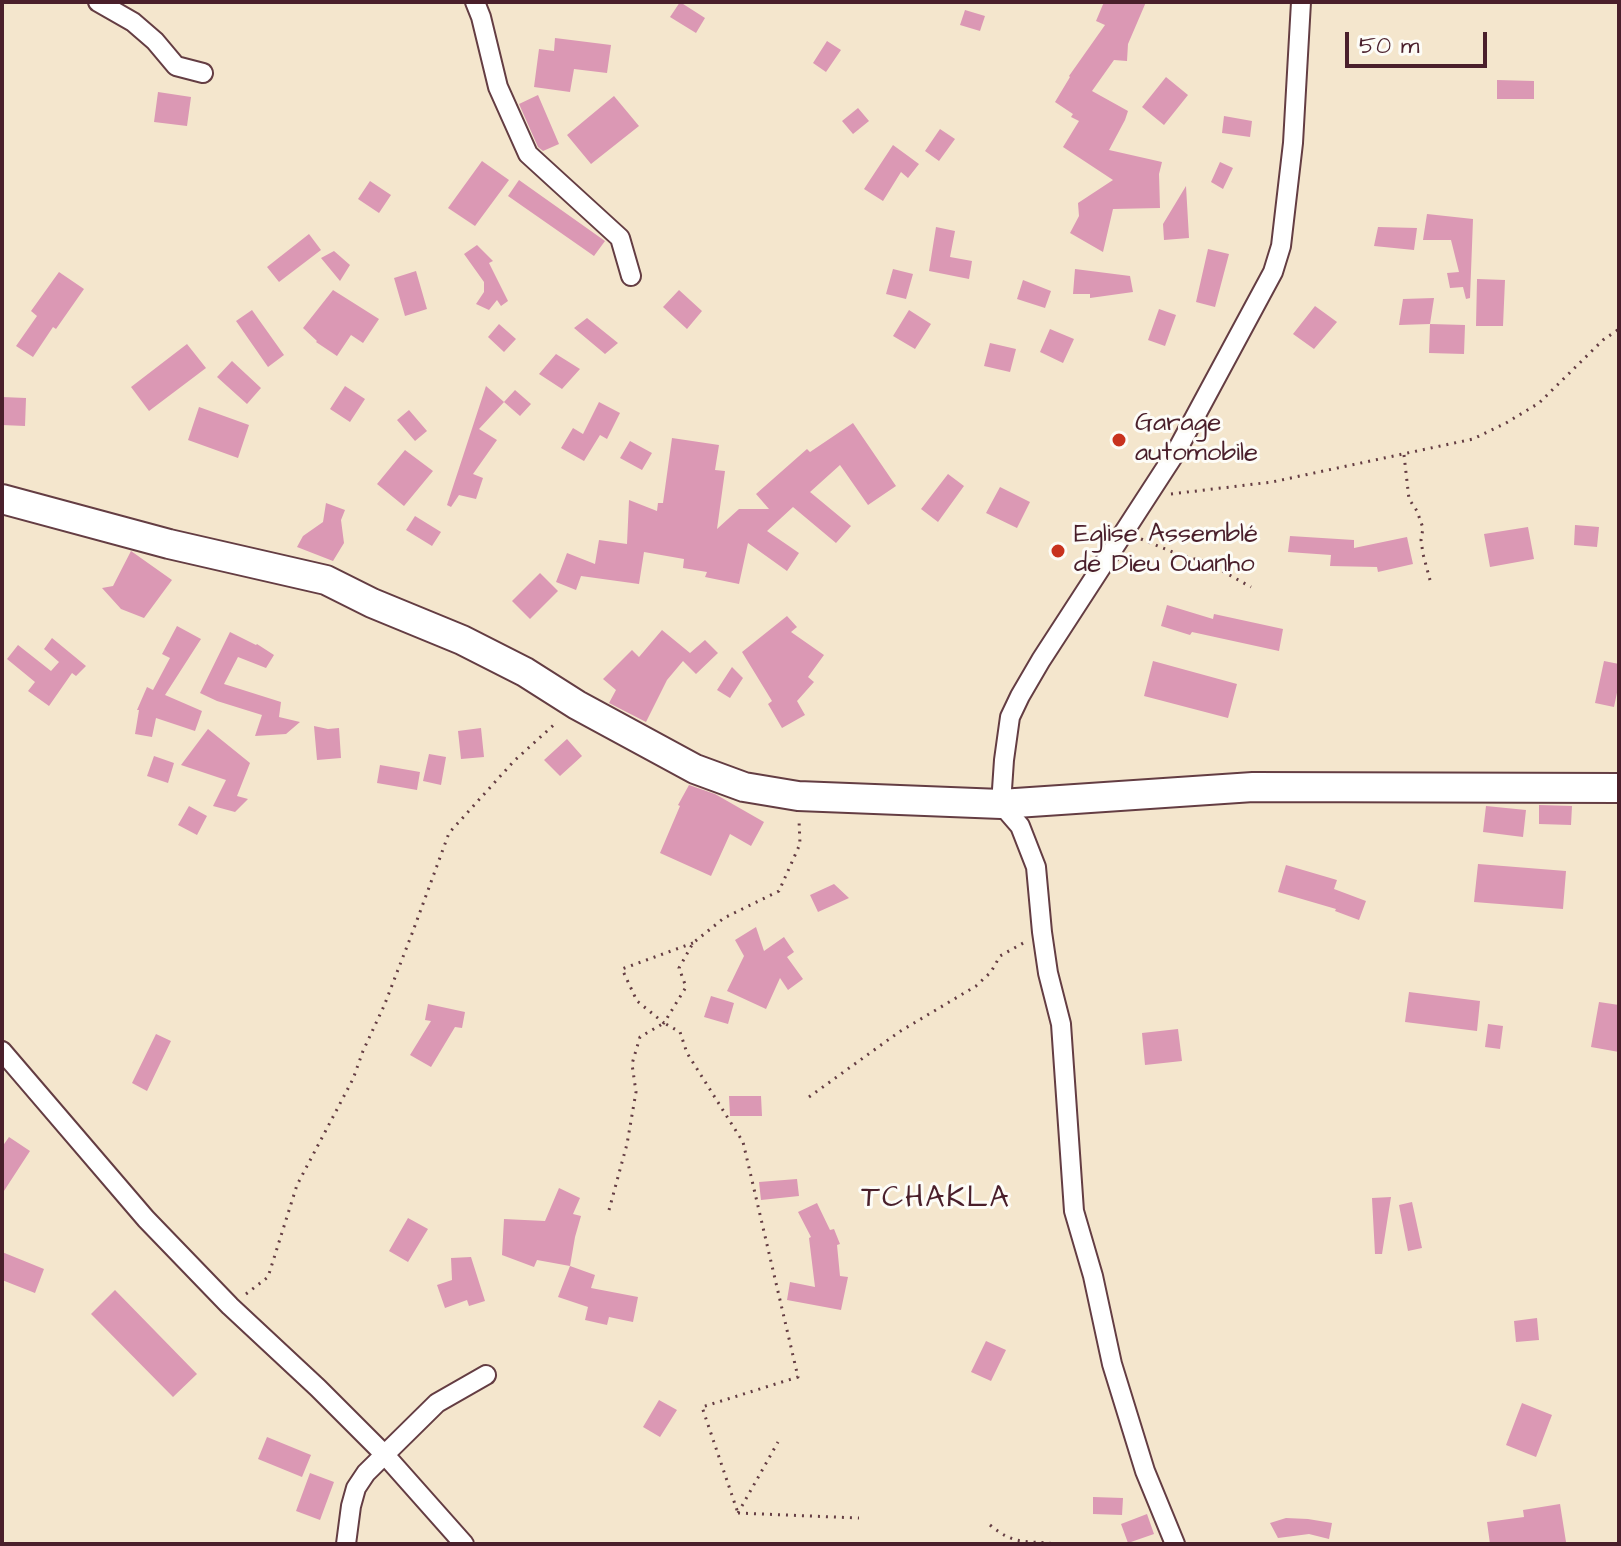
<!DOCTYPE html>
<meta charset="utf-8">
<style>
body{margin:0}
#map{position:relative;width:1621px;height:1546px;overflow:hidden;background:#f4e6cd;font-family:"Architects Daughter",sans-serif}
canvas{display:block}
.frame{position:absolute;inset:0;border:4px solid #4a1f2b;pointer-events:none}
.scale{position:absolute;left:1345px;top:32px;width:142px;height:36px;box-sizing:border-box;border:4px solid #4a1f2b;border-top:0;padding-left:10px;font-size:24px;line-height:28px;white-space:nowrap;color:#4a1f2b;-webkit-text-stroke:6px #fdfcf7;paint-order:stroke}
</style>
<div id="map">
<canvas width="1621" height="1546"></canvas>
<div class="frame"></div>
<div class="scale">50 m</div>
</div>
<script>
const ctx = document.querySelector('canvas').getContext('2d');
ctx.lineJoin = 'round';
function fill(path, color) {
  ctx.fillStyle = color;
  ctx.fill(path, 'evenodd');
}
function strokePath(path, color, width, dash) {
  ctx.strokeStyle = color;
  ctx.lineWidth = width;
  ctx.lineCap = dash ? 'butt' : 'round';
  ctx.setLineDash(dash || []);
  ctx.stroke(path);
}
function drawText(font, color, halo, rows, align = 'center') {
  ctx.font = font + ' "Architects Daughter",sans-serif';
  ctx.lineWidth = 6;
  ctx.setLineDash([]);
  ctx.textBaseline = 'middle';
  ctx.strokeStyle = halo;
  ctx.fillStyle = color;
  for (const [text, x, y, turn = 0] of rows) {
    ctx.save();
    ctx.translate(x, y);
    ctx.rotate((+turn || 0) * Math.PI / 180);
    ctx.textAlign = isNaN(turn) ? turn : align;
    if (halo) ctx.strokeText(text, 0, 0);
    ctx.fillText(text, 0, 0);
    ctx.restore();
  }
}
fill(new Path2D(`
 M680,2L705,18L696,33L670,17Z
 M1104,2H1146L1128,44L1127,61L1114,60L1092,91L1128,111L1125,120L1109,150L1162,162L1159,174L1160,208L1113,209L1103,252L1070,233L1079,216L1078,203L1113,180L1063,147L1079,121L1071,117L1073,114L1055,102L1070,77L1069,76L1105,25L1096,21Z
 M965,10L985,16L980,31L960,25Z
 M555,38L611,45L607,73L574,69L570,92L534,87L539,49L554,51Z
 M827,41L841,50L826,72L813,63Z
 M1166,77L1188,95L1164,125L1142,107Z
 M1497,80L1534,81V99H1497Z
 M158,92L191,97L187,126L154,122Z
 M538,95L559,144L543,151L538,147L519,104Z
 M614,96L639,126L591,164L567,135Z
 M858,108L869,121L853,134L842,121Z
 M1224,116L1252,121L1250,137L1222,133Z
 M940,129L955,139L939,161L925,151Z
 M893,145L919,164L908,178L901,172L883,201L864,189Z
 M482,161L509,180L475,226L448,208Z
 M1220,162L1233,168L1223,189L1211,182Z
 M519,180L605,241L594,256L508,196Z
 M370,181L391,195L379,213L358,199Z
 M1186,186L1189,238L1164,240L1163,224Z
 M1427,214L1473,219L1470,298L1466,299L1463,287L1450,288L1447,273L1459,272L1451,240H1423Z
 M936,227L955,231L950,257L972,261L969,279L929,271Z
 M1378,227L1417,228L1414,250L1374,246Z
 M309,234L321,250L279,282L267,267Z
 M477,245L493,261L489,263L508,301L501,306L497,300L489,310L476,304L484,292V282L464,254Z
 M1208,249L1229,254L1215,307L1196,302Z
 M334,251L350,265L340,281L321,258Z
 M893,269L913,274L906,299L886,294Z
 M1075,269L1130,276L1133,292L1090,298V294H1073Z
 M416,271L427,309L405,316L394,278Z
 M59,272L84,289L56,329L53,327L33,357L16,346L37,316L31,311Z
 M1477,279L1505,280L1503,326H1476Z
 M1023,280L1051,291L1045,308L1017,299Z
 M333,290L379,319L363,343L351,335L337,356L316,342L317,341L303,328Z
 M679,290L702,311L687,329L663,307Z
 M1434,298L1430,324L1399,325L1403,299Z
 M1315,306L1337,322L1314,349L1293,334Z
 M1159,309L1176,315L1165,346L1148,340Z
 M252,310L284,355L268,367L236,321Z
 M909,310L931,324L915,349L893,336Z
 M587,318L618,343L605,354L574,328Z
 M499,324L516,339L504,352L488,337Z
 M1430,324L1465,325L1464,354L1429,353Z
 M1050,329L1074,339L1063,363L1040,352Z
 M990,343L1016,349L1010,372L984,366Z
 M187,344L206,368L149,411L131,387Z
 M556,354L580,369L562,389L539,374Z
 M232,361L261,388L247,404L217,377Z
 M345,386L365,399L350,422L330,409Z
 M486,386L504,402L479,429L497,440L473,474L483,478L476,499L459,495L451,507L447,505Z
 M515,390L531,404L520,416L504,402Z
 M2,397L26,398L25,426L2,425Z
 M599,402L620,413L607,439L600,435L584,461L561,448L573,428L583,434Z
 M199,407L249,425L238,458L188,440Z
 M409,410L427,431L415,441L397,420Z
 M853,423L896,486L868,505L840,465L810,492L851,526L836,543L793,507L767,531L799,553L787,571L748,543L739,584L705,577L707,572L683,568L684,559L644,552L639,584L581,576L576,590L556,582L567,553L595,564L599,540L627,544L629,500L657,511L658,503H663L672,438L719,445L715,470L725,471L717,529L739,509H769L756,494L807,449L810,452Z
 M630,441L652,453L642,470L620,458Z
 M405,450L433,471L404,506L377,484Z
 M948,474L964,486L938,522L921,509Z
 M1000,487L1030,502L1017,528L986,513Z
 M326,503L345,510L341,520L344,543L333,561L297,547L303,536L323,522Z
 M415,516L441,532L432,546L406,530Z
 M1575,525L1599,527L1597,547L1574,545Z
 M1528,527L1534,559L1490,567L1484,534Z
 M1290,536L1354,540V548L1407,537L1413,564L1378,572L1377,567L1330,566L1331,555L1288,552Z
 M131,551L172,580L144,618L121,609L102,588L113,586Z
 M540,573L558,591L530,619L512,601Z
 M1167,605L1213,619L1214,614L1283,629L1279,651L1192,632L1190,635L1161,626Z
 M787,616L797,627L791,632L824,655L808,677L814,682L797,701L805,715L782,728L768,704L772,701L742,652Z
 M177,626L201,639L165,695L202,711L195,731L156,718L152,737L135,734L139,710H137L147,687L153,690L170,658L162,654Z
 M662,630L690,653L705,640L718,653L696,674L683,661L667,680L646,722L609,703L616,690L603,679L632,650L639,657Z
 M230,632L256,645L257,644L274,655L266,668L238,657L224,684L281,702L279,717L300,722L286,734L255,736L262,715L217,701L200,693Z
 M52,638L86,666L76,676L72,673L49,706L28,691L35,682L7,659L18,645L51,671L59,662L44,649Z
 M1153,661L1237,684L1228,718L1144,696Z
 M1604,661L1619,664V683L1614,707L1595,703Z
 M732,667L743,678L730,698L717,690Z
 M314,726L328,729L339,728L341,758L317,760Z
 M481,728L484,757L461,759L458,731Z
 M208,729L250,763L237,796L248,799L235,812L213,806L226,780L181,765Z
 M567,739L582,756L560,776L544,760Z
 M429,754L446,757L441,785L423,781Z
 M154,756L174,763L168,783L147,776Z
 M380,765L420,772L417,790L377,783Z
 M689,785L715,794L764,822L751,846L730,834L711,876L660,853L680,806L678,805Z
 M1539,805L1572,806L1571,825L1539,824Z
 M189,806L207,816L197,835L178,825Z
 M1486,806L1526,810L1523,837L1483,832Z
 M1478,864L1566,871L1563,909L1474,902Z
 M1286,865L1337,880L1334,889L1366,901L1359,920L1335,911L1336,909L1278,892Z
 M834,884L849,898L818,912L810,895Z
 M756,927L764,951L784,937L794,952L787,957L803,979L788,990L780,978L766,1009L727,991L744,956L735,940Z
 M1409,992L1480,1001L1477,1031L1405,1022Z
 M711,996L734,1003L728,1024L704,1017Z
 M1599,1002L1619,1005V1052L1591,1047Z
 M428,1004L465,1012L462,1028L455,1027L431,1067L410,1055L431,1021L425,1020Z
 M1488,1024L1503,1026L1500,1049L1485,1047Z
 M1178,1029L1182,1061L1145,1065L1142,1033Z
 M156,1034L171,1041L147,1091L132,1083Z
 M729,1096H761L762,1116H730Z
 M9,1137L30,1151L2,1194V1147Z
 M797,1179L799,1196L761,1200L759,1182Z
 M559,1188L580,1198L573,1214L581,1216L575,1237L570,1266L537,1260L534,1267L502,1255L504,1219L545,1221Z
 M1391,1197L1382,1254H1375L1372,1198Z
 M1412,1202L1422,1248L1408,1251L1399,1205Z
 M817,1203L830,1230L834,1229L840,1244L837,1245L840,1276L848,1277L841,1310L787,1300L790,1282L815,1287L809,1238L811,1237L798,1212Z
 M408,1218L428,1229L408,1262L389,1251Z
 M2,1252L44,1269L35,1293L2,1280Z
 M471,1257L485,1301L469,1306L467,1300L445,1308L437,1285L452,1280L451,1258Z
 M570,1266L595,1275L591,1288L638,1297L633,1322L609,1317L607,1325L585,1320L588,1307L558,1297Z
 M115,1290L197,1374L173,1397L91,1314Z
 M1537,1318L1539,1340L1516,1342L1514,1321Z
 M986,1341L1006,1350L991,1381L971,1372Z
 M659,1400L677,1410L660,1437L643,1427Z
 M1522,1403L1552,1415L1536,1457L1506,1445Z
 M267,1437L311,1455L302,1477L258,1459Z
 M310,1473L334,1482L320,1520L296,1511Z
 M1093,1497L1123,1498L1122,1515L1093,1514Z
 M1560,1504L1566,1542L1490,1544L1487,1522L1524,1517L1523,1510Z
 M1147,1514L1154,1534L1128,1543L1121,1524Z
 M1286,1518L1308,1519L1332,1523L1329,1539L1309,1534L1278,1538L1270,1523Z`), '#db98b4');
const street = new Path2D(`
 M98,2L133,22L155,41L176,66L203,73
 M475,2L481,17L498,87L528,154L620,238L631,276
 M2,1051L146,1219L230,1306L318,1388L385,1455L464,1544
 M346,1544L351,1506L356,1488L366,1473L437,1403L486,1375
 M1175,1544L1145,1471L1112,1364L1093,1276L1074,1211L1061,1024L1048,973L1042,932L1036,867L1020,826L1001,804L1004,760L1010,717L1020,696L1041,660L1176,452L1273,272L1281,246L1293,143L1301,2`);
const primary = new Path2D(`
 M2,499L169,544L326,580L372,603L462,640L525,672L577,705L695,769L744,787L798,796L1001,804L1253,787L1619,788`);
strokePath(street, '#643d43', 22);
strokePath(primary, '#643d43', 32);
strokePath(new Path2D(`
 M1404,455L1409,499L1417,511L1423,528L1421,540L1423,554L1430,580
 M1171,494L1272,482L1473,439L1506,423L1539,403L1603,340L1619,329
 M1141,539L1180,555L1206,562L1251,587
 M693,943L622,969L637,1001L664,1023L686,987L679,968L693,943L724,918L779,891L800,844L799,820
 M809,1097L899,1032L976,986L991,972L1000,956L1025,942
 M609,1210L627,1144L636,1092L632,1064L640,1037L664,1023L680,1032L687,1053L743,1142L798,1377L702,1407L738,1513
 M246,1294L268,1277L297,1185L353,1079L363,1051L384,1006L413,931L449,833L514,761L557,722
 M738,1513L859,1518
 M738,1513L778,1442
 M990,1525C1015,1546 1025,1540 1057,1544`), '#643d43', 3, [2, 6]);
strokePath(street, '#fff', 18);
strokePath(primary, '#fff', 28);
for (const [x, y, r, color] of [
 [1119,440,8,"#c8321e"],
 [1058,551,8,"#c8321e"]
]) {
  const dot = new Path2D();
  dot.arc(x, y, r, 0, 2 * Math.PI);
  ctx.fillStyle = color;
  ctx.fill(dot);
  strokePath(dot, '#fdfcf7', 3);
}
drawText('26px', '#4a1f2b', '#fdfcf7', [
 ["Garage",1135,425],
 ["automobile",1135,455],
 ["Eglise Assemblé",1074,536],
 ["de Dieu Ouanho",1074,566]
], 'left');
ctx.letterSpacing = '2px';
drawText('30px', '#4a1f2b', '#fdfcf7', [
 ["TCHAKLA",936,1200]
]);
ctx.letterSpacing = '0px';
</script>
